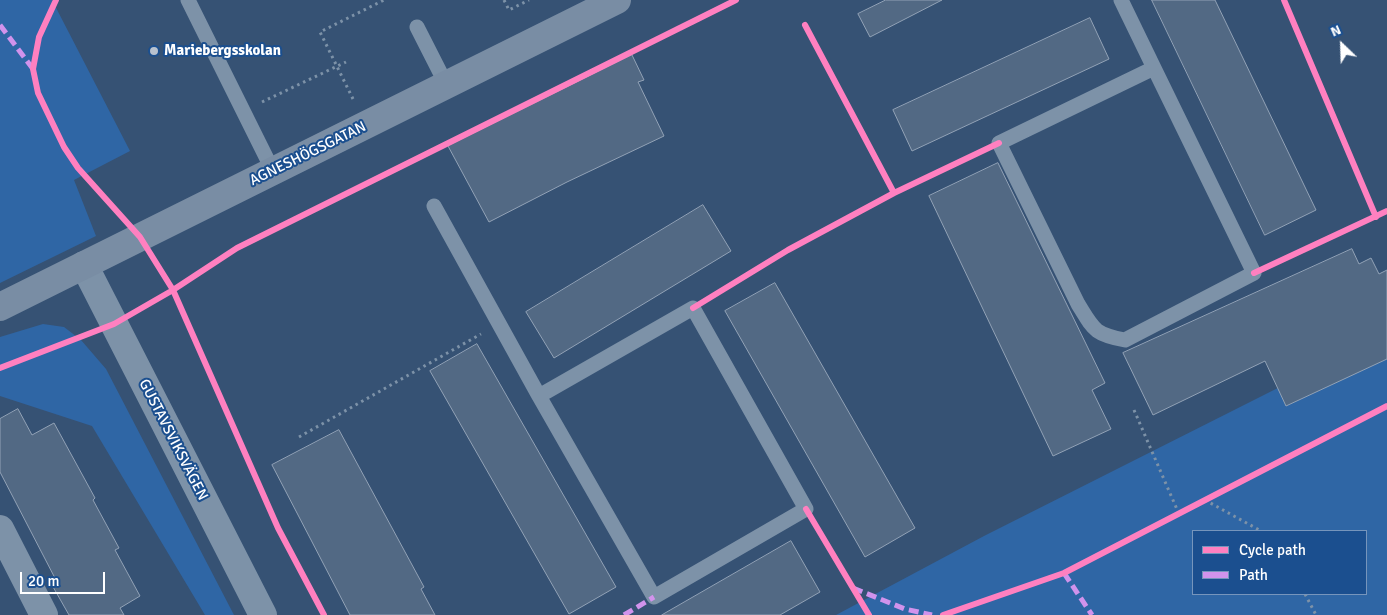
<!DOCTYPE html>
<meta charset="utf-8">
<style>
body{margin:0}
#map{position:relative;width:1387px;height:615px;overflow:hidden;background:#365274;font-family:Signika,sans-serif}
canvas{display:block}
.legend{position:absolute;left:1192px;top:530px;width:175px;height:65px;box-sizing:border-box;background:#1b4f8f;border:1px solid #7695bc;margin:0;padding:6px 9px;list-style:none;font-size:15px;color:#fff}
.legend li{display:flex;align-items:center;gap:10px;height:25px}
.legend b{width:25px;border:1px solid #7695bc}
.north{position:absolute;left:1317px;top:20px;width:50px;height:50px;-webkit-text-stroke:4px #1b4f8f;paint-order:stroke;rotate:336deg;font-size:14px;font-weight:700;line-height:20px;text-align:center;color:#fff}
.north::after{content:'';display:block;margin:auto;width:18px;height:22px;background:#fff;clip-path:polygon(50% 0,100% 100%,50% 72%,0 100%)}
.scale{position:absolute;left:20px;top:572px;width:85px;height:22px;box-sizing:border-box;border:2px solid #fff;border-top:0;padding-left:6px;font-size:15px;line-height:18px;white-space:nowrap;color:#fff;-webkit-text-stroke:4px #1b4f8f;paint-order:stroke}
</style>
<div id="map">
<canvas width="1387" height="615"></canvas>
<ul class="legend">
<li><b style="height:6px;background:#ff80c0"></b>Cycle path</li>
<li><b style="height:6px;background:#d193ec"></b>Path</li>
</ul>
<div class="north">N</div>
<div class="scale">20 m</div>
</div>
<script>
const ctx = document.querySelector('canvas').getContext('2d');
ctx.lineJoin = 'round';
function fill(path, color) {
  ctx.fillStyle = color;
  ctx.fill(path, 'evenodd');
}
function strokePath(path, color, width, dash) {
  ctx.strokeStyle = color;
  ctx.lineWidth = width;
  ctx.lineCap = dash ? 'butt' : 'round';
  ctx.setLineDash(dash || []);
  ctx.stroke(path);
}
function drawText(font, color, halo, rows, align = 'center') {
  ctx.font = font + ' Signika,sans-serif';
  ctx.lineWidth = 4;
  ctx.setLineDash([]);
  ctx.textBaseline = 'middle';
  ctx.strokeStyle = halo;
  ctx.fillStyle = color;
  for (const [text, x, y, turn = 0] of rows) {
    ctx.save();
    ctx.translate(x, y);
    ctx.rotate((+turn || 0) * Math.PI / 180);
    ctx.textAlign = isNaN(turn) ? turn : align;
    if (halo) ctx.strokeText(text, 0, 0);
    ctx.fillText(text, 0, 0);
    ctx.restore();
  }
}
fill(new Path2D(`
 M0,0H52L130,151L74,180L96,236L0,283Z
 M43,324L64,327L81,340L106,369L234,615H205L92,426L0,396V337Z
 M1387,333V615H836L984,536ZM1193,531H1366V594H1193Z`), '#2f66a5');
const building = new Path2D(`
 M886,0H942L870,37L858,14Z
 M1152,0H1215L1316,210L1265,235Z
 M1090,18L1109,59L912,151L893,110Z
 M632,55L644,80L638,82L664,136L567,182L489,222L448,146Z
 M998,163L1105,383L1092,390L1111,429L1053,456L929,196Z
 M703,205L731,251L554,358L526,312Z
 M1352,249L1359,264L1371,258L1379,274L1387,270V359L1286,406L1265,361L1153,415L1123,353Z
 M775,283L915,528L865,557L725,311Z
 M477,344L616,587L569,614L430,371Z
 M18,409L32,435L54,423L95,498L93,500L119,548L115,550L140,596L120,608L124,615H69L52,585L57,582L0,472V419Z
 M339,430L424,587L421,589L435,615H350L310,538L272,465Z
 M791,541L820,592L780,615H662Z`);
fill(building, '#526984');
strokePath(building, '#92a2b6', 1);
strokePath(new Path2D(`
 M504,0L509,10L529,0
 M353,99L320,32L384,0
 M262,102L346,62
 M1134,410L1179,514
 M299,437L481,334
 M1205,500L1261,531
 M1305,594L1316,615`), '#7d92a8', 3, [2.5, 4]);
strokePath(new Path2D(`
 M188,0L273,171
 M1121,0L1154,68
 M417,27L447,86
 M1154,68L1254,273L1125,340C1094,334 1094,330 1078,304L999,143Z
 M434,206L539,396
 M693,308L806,509L654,597L539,396Z`), '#7d92a8', 15);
strokePath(new Path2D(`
 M84,265L263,615
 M0,529L44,615`), '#7d92a8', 28);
strokePath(new Path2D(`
 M0,307L617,0`), '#798da4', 28);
strokePath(new Path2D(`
 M0,25L33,69
 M1064,573L1092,615
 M853,588L905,609L932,615
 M624,615L654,597`), '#d193ec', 5, [10, 5]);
strokePath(new Path2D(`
 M56,0L39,37L33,69L38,93L64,147L78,168L140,237L173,290L278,528L324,615
 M1284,0L1376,217
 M805,25L894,193
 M1254,273L1387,211
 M693,308L788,250L894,193L999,143
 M0,368L114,324L173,290L237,248L736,0
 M806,509L869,615
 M943,615L1064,573L1387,406`), '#ff80c0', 6);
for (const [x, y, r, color] of [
 [154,51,5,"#b9c2ce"]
]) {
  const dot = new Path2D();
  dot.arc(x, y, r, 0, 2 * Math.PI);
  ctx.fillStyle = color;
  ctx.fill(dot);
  strokePath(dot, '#1b4f8f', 2);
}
drawText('bold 15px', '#fff', '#1b4f8f', [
 ["Mariebergsskolan",164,51]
], 'left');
drawText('15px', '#fff', '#1b4f8f', [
 ["AGNESHÖGSGATAN",308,154,-26],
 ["GUSTAVSVIKSVÄGEN",173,440,63]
]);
</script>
